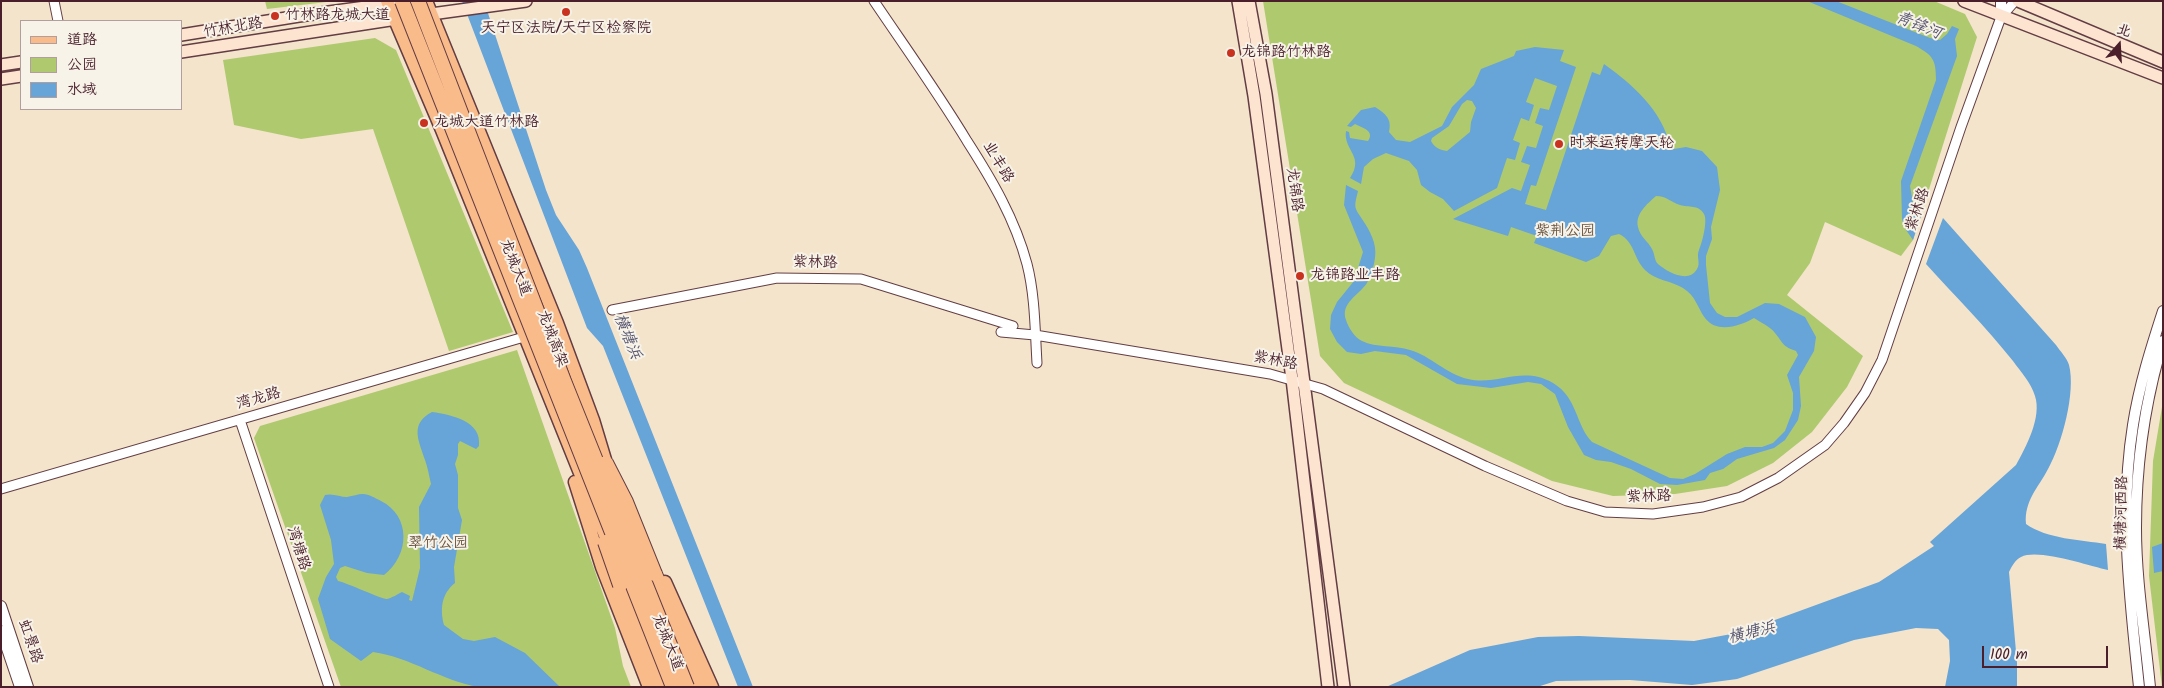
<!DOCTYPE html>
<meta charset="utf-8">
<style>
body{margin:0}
#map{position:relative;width:2164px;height:688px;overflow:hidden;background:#f3e4cb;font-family:Kalam,"LXGW WenKai TC",sans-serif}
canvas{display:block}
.frame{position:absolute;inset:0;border:2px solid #4a1f2b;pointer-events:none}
.legend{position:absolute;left:20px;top:20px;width:162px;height:90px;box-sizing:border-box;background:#f7f3e8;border:1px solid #b29e9c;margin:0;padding:6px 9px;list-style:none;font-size:15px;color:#4a1f2b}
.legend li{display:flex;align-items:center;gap:10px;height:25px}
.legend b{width:25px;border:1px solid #b29e9c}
.north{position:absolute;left:2094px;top:20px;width:50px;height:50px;-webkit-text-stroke:4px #f7f3e8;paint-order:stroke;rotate:19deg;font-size:14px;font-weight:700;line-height:20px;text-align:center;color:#4a1f2b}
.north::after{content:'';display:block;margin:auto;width:18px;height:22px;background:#4a1f2b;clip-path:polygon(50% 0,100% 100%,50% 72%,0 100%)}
.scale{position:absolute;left:1982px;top:646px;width:126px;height:22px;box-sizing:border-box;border:2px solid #4a1f2b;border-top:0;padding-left:6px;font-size:15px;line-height:18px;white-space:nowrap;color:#4a1f2b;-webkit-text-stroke:4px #f7f3e8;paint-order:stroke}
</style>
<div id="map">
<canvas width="2164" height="688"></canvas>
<div class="frame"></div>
<ul class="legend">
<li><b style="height:6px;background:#fabb8b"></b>道路</li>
<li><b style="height:14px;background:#afc96e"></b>公园</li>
<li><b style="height:14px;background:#67a4d8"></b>水域</li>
</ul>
<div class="north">北</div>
<div class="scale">100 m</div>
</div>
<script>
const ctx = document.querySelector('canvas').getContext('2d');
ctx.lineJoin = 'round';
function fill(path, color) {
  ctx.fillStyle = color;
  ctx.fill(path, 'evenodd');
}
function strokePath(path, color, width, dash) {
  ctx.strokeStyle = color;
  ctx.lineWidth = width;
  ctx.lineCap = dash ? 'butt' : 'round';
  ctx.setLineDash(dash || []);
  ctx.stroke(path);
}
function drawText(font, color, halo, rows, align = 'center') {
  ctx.font = font + ' Kalam,"LXGW WenKai TC",sans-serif';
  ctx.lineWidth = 4;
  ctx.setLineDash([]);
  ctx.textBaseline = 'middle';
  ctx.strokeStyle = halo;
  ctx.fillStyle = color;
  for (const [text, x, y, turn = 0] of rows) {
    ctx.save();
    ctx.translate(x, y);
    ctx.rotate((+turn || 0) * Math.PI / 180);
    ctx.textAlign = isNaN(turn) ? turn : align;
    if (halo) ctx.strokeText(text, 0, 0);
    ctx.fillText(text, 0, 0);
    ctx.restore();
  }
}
fill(new Path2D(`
 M265,1H335L267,9Z
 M1263,1H1934L1965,14L1977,37L1913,240L1901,256L1825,222L1810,263L1787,295L1863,356L1847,387L1812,432L1773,463L1727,486L1675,494L1613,496L1552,481L1344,383L1320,356Z
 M375,38L396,50L513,332L449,351L373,129L301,139L234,125L223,60Z
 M517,350L615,628L623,666L631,687H341L254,438L260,426Z
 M2163,401V687H2162L2149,576L2153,461Z`), '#afc96e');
fill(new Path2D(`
 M462,1H484L546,190L556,215L579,250L587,268L753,687H738L603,346L587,328Z
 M1807,1H1836L1930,38L1940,40L1947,34L1952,26L1959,29L1955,39L1957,56L1910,186L1913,203L1922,213L1913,240L1906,230L1902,219L1901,181L1936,80C1936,59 1933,56 1916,46Z
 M1535,47L1564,50L1560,61L1576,67L1536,186L1531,185L1525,204L1546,210L1592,72L1600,75L1604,64C1633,85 1662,110 1670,146L1674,149L1686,147L1702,151L1717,167L1720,190L1711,227L1712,239L1706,256V265L1710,303L1717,313L1725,317H1737L1765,303L1779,304L1805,317L1816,337L1814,351L1799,377L1801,406L1798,420L1785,440L1774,448L1737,459L1723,469L1710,473L1705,480L1677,485L1660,484L1631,469L1611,462L1596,460L1584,455L1568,427L1555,394L1541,384L1528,382L1491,388L1457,384L1406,355L1375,351L1361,354L1347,352L1337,342L1330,329L1331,315L1337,302L1354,281L1363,252L1344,205L1346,185L1358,191C1357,196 1354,204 1356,209C1357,212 1360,216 1362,219C1370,231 1377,243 1375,258C1374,266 1371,275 1367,283C1359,295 1340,303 1346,320C1348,327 1355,338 1362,341C1376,348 1395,345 1410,350C1431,356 1446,374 1468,379C1498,386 1522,365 1553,383C1578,398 1575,424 1592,442L1670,478L1683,479L1695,474L1727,454L1745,447H1762L1773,443L1785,431L1793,410V393L1787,375L1798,355L1796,351C1782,346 1784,344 1775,333C1771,327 1760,322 1754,318C1740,326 1717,334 1705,318C1697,307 1696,296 1683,288C1672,281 1654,280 1645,270C1633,258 1635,242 1619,234L1611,236L1599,256L1586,262L1534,243L1537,236L1511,227L1508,236L1453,219L1512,188L1521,191L1530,165L1521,162L1527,146L1536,148L1543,126L1535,123L1540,108L1549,110L1557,86L1535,78L1526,102L1534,105L1529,121L1521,118L1513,140L1520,143L1515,160L1507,158L1497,188L1454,211L1443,199L1430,192L1421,185L1417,170L1409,161L1386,153L1373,159L1364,167L1361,184L1350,178C1365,156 1343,150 1346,131L1349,132L1350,138L1368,141C1375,131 1363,128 1355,124L1351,127L1347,126L1361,110L1375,107C1386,114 1392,119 1389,132L1396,140L1410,142L1442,126L1452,107L1474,85L1481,69L1514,56L1516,51ZM1467,100L1472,101L1476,108L1471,122L1470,132L1447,151C1440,150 1435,148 1431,141L1432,138L1449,126L1462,104ZM1656,196C1667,196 1670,202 1680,205C1689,208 1698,204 1704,214C1708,221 1702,243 1699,250C1696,257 1701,263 1697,269C1689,284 1667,272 1658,264C1654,260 1655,254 1652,249C1648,241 1640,237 1638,227C1635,214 1647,204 1656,196Z
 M1943,218L2056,345C2060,351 2067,358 2069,365C2076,392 2062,444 2048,469C2038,488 2024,501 2026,524C2047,539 2081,540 2106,544L2108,570C2089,566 2038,548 2021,557C2015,560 2012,566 2009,572L2017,663V687H1945L1950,661L1949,640L1938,629L1916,628L1854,640L1737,679L1692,685L1630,680L1556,681L1537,687H1386L1470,650L1538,637L1579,636L1694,641L1742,632L1879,582L1934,546L1930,542L2016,465C2026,447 2042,417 2035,396C2031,383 2021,372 2013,361C1986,327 1955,296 1926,264Z
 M432,412C452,415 482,421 479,446L476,449L460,441L458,444V455L455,464L458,475V508L462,520L454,567L455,583C441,594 440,610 444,625L463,639L474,641L495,637L525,653L560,687C536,687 501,688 479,687C442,681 410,657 373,652L361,661L330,639L318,599L326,577L334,564L331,540L320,505L325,495C333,493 340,497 347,497C353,496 358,494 363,494C369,494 375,498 381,501C411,516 410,555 384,575L367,573L345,566L340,568L336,577L338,581C348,583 383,600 387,599C392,598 398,594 402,592L410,596L409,600L412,601L420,568L419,507L431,484C429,476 428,468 425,460C419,441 409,424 432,412Z
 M2163,543V571L2154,573L2152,547Z`), '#67a4d8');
const minor = new Path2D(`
 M54,1L58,21
 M874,1C905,47 938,93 967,141C992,180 1015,219 1027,264C1035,295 1035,330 1037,363
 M612,310L777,278L861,279L1013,326
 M1001,332L1035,335L1270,374L1323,389L1485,466L1567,501L1605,512L1653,514L1703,507L1741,497L1778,478L1825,445L1844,423L1865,393L1882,360L1961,127L2001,17L2015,1
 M240,420L329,687
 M1,489L524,337`);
const tertiary = new Path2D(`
 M2001,1V17
 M1,606L28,687
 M1,631L20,687
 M2139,687C2130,600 2119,512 2133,425C2139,386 2151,348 2163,311
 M2150,687C2145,634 2136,581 2136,528C2136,466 2145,401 2163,341`);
const secondary = new Path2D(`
 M1238,1L1254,96L1292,379L1328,687
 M1249,1L1266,94L1344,687
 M1964,1L2163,78
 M2018,1L2163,62
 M424,15L526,1
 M181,35L299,16L395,3
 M181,52L403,18
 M1,65L21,62
 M1,79L21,76`);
const primary = new Path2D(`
 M387,1L442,130L611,550
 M426,1L557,323L593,420L609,473
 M575,482L602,567L649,687
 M665,582L712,687`);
const trunk = new Path2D(`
 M655,574L701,687
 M620,585L661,687`);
strokePath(minor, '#633d43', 11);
strokePath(tertiary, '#633d43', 12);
strokePath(secondary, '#633d43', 14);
strokePath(primary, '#633d43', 15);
strokePath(trunk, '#633d43', 16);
strokePath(minor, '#fff', 9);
strokePath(tertiary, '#fff', 10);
strokePath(secondary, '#fde4d1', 11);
strokePath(primary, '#fabb8b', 12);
strokePath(trunk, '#fabb8b', 14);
const trunkBridge = new Path2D(`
 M402,1L673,687
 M418,1L564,381L687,687
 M606,463L626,502L655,574
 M605,542L620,585`);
strokePath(trunkBridge, '#633d43', 16, []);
strokePath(trunkBridge, '#fabb8b', 14);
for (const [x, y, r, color] of [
 [566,12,5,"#c8321e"],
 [275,16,5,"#c8321e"],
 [1231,53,5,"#c8321e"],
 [424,123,5,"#c8321e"],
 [1559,144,5,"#c8321e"],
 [1300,276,5,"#c8321e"]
]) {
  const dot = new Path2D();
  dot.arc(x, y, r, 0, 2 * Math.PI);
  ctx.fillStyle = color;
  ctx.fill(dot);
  strokePath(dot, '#f7f3e8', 2);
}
drawText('15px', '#4a1f2b', '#f7f3e8', [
 ["竹林路龙城大道",285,16],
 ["天宁区法院/天宁区检察院",566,29,"center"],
 ["龙锦路竹林路",1241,53],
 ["龙城大道竹林路",434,123],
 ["时来运转摩天轮",1569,144],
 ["龙锦路业丰路",1310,276]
], 'left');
drawText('15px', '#4a1f2b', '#f7f3e8', [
 ["竹林北路",233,29,-9],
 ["业丰路",997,163,59],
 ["龙锦路",1293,190,82],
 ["紫林路",1919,210,-71],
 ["紫林路",815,264,1],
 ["龙城大道",514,268,68],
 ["龙城高架",551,339,69],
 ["紫林路",1275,362,11],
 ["湾龙路",259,400,-16],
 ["紫林路",1649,498,-2],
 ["横塘河西路",2123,513,-89],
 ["湾塘路",297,549,72],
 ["虹景路",29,642,71],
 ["龙城大道",666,643,68]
]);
drawText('15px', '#68523f', '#f7f3e8', [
 ["紫荆公园",1565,232],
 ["翠竹公园",438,544]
]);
drawText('italic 16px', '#565470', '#f7f3e8', [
 ["青锋河",1918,27,22],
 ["横塘浜",626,337,68],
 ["横塘浜",1752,634,-14]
]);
</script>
